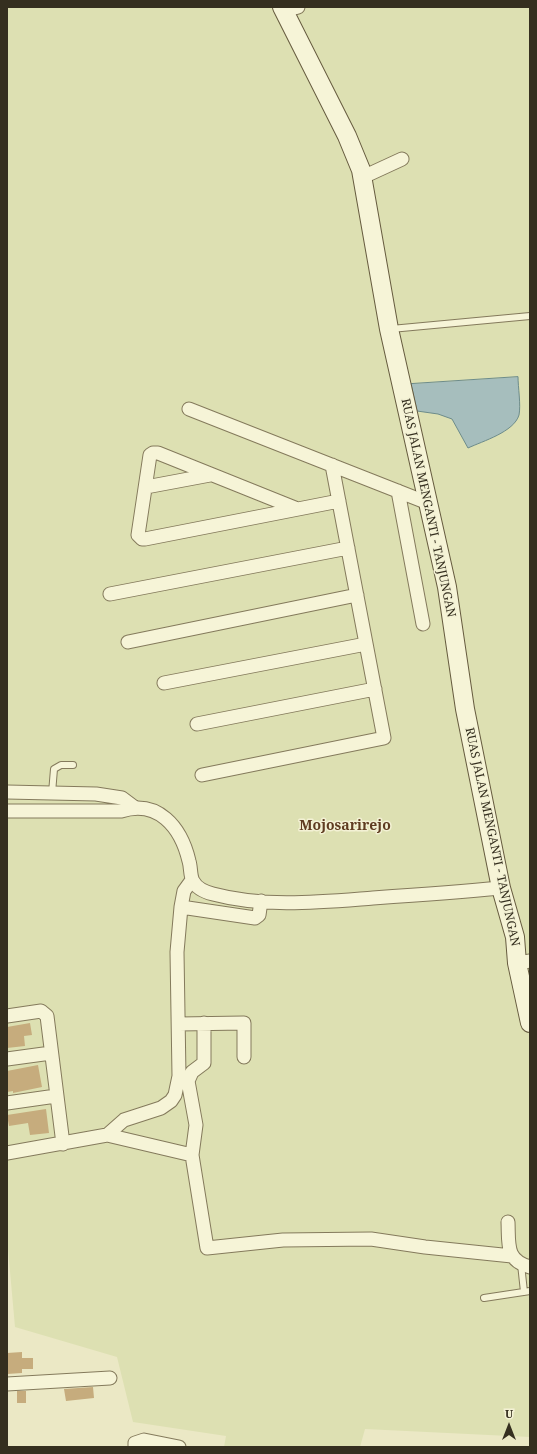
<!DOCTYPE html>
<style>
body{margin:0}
#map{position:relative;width:537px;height:1454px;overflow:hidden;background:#ebe8c5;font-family:"Noto Serif",serif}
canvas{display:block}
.frame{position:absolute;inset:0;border:8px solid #352f1f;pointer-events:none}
.north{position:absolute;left:489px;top:1406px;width:40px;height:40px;-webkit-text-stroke:3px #f3f1d4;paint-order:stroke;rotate:0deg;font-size:11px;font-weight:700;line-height:16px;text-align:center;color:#352f1f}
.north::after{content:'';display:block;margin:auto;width:14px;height:18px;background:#352f1f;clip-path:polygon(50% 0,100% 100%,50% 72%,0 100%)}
</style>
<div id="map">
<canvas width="537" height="1454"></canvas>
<div class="frame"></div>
<div class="north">U</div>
</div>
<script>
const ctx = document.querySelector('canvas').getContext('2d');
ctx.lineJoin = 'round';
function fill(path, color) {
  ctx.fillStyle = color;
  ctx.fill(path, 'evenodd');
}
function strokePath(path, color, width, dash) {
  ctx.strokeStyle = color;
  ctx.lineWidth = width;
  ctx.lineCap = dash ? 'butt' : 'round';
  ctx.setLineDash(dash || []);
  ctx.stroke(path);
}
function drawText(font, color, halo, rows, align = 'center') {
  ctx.font = font + ' "Noto Serif",serif';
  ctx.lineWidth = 3;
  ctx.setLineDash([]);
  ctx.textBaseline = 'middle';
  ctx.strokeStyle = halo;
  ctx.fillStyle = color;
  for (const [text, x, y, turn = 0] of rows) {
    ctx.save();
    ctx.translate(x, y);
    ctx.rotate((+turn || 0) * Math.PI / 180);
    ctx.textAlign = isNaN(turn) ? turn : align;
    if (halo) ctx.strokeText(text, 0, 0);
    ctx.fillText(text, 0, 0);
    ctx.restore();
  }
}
fill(new Path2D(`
 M7,7H530V1437L365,1429L360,1447H224L226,1436L133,1422L117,1357L15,1327L7,1238Z`), '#dde0b2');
const water = new Path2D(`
 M518,377C518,387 521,405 519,415C514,432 483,441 468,448L452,419L438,414L417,411L411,384Z`);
fill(water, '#a6bebd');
strokePath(water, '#6d8c8b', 1);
fill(new Path2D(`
 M30,1023L32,1035L24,1036L25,1046L7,1048V1027Z
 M38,1065L42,1087L13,1093V1091L7,1092V1071Z
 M46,1109L49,1133L30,1135L28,1123L9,1126L7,1115Z
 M22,1352V1358H33V1369H22V1373L7,1374V1353Z
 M93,1387L94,1398L66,1401L64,1389Z
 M17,1391H26V1403H17Z`), '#c6ac7d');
const service = new Path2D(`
 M391,329L530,316
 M52,793L54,769L61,765H73
 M521,1264L524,1292
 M484,1298L530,1291`);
const minor = new Path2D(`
 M284,11L298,7
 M363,177L402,159
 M189,409L428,503
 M146,487L210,475
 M398,491L423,624
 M295,508L158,453H153L150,455L138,535L142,539H145L339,501
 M110,594L348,548
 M128,642L357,595
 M164,683L366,644
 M197,724L375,689
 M202,775L384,738L332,465
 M7,792L96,794L122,798L134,807
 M7,811H121C158,799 181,827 189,861C191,867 190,876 193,881C197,889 205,892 213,894C265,908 321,902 373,898C416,895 458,892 501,888
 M181,907L255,918L259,915L261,901
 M517,963L530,961
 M7,1016L41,1011L47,1016L63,1144
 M179,1024L244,1023V1057
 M7,1059L51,1053
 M7,1103L56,1096
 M107,1135L192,1155L207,1248L283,1240L371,1239L425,1247L512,1256
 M7,1153L107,1135L124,1120L161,1108L171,1101L175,1095L179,1076L177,952L181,907L184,891L192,880
 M192,1155L196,1125L188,1081L192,1072L204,1063V1023
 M508,1222C509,1244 505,1260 530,1267
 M7,1384L110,1378
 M135,1447V1443L144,1440L179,1447`);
const secondary = new Path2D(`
 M282,7L347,136L361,170L389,329L447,587L465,709L501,888L515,937L517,963L530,1023`);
strokePath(service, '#847a5c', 8);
strokePath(minor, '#847a5c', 15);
strokePath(secondary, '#665b3f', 20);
strokePath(service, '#f6f4d7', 6);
strokePath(minor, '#f6f4d7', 13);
strokePath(secondary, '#f6f4d7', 18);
drawText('12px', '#352f1f', '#f3f1d4', [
 ["RUAS JALAN MENGANTI - TANJUNGAN",428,508,78],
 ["RUAS JALAN MENGANTI - TANJUNGAN",492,837,78]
]);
drawText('bold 14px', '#5f3c21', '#f3f1d4', [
 ["Mojosarirejo",345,826]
]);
</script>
